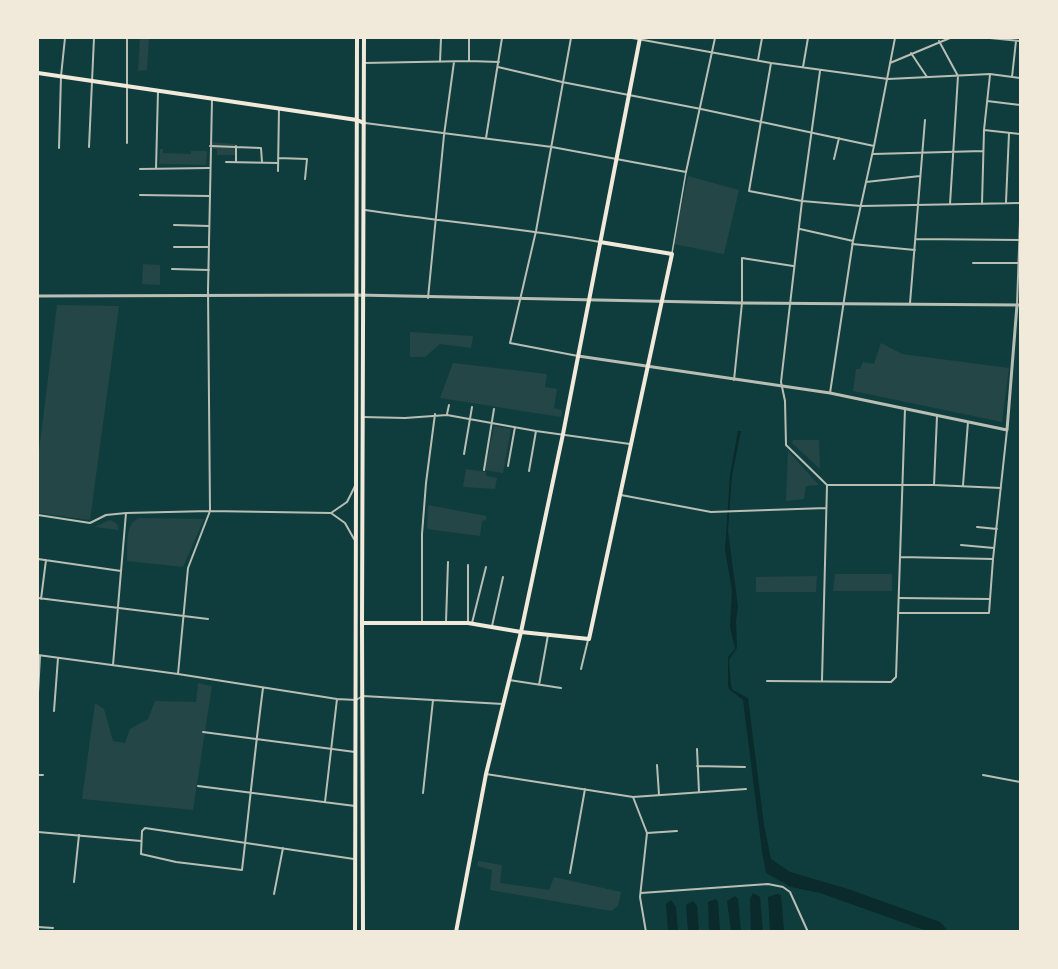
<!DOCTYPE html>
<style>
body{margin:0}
#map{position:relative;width:1058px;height:969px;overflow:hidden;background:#0f3d3e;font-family:Cabin,sans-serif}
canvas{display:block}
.frame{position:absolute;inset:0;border:39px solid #f1e9da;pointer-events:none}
</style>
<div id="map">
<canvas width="1058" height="969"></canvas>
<div class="frame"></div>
</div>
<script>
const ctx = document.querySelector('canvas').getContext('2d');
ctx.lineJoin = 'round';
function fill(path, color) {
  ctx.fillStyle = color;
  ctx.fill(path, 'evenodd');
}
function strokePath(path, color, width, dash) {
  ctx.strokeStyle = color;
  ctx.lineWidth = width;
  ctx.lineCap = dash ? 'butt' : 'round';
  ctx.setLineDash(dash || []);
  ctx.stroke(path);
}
fill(new Path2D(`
 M140,38H149L147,70L138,71Z
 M212,142L235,144V155H217V149H211Z
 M160,149H163V153L191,154V151H207L206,165L159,164Z
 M688,176L739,190L724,254L673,244Z
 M143,264L160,265V285L142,284Z
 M57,305L119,306L90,520L38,513V459Z
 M410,332L473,336L471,348L440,344L425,357H410Z
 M881,343L902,354L1009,368L1002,422L853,391L856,369H860L863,362L874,364Z
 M453,363L547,374L545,387L557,389L554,408L562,410L561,417L440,398Z
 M494,426L511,429L503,473L485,470Z
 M793,440H819L820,469L792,443Z
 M788,451L819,485L806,486L804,499L786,501Z
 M466,469L486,472V476L497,478L495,489L463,487Z
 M428,505L486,516V520L482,521L480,536L427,529Z
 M139,518L204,519L183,567L127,561C128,546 124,524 139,518Z
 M110,520L117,524L119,530L94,527Z
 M835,574H892V591H833Z
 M817,576L816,592H756V577Z
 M198,683L212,686L193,810L82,799L95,703L104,709L113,741L125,743L130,729L148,719L155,701L196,702Z
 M478,861L502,865L500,883L549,890L554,877L621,892L618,906L611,911L490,890L492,870L477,866Z`), '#244646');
fill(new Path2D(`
 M738,431H741L732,475L728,531L738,607L736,621L737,648L729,660L731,686L733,690L748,698L764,825L771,859L790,872L848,889L940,922L948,931H927L820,893L791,887L766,873L762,851L743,700L729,689L728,685V657L735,649L730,627L732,590L725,550L730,475Z
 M753,893L760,897L763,931H751L750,899Z
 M777,894L781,895L784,931H770L768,897Z
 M735,896L738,899L741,931H731L727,901Z
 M716,899L718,902L720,931H709L708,902Z
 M671,900L676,907L678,931H668L666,904Z
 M693,901L697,906L699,931H688L686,905Z`), '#0a2a2b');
strokePath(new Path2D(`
 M672,253L686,172`), '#b8beb3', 1.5);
strokePath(new Path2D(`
 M127,38V143
 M469,38V61
 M571,38L536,231L510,343L578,356
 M632,38L771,63L888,79L990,74L1020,78
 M990,38L1020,41
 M939,41L958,76L950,204
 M911,53L927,77
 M758,60L762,38
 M440,62L441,38
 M364,63L469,61L499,62
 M771,63L749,191L802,201L861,206L1020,203
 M890,63L950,38
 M498,67L562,82L701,109L874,146
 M803,67L808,38
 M820,71L802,201L781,382L785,401L786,445L827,485
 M1012,77L1016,41
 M987,101L1020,105
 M365,123L552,147L686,172L715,38
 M984,130L1020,134
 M486,138L502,38
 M210,146L261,148L262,162
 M236,146V162
 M89,147L94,38
 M59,148L61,76L65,38
 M873,154L983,151
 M278,158L307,159L305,179
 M834,159L839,138
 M226,162L277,163
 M140,169L209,168
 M156,169L158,91
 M278,171L279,108
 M866,182L920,176
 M140,195L209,196
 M1006,202L1009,133
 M982,204L984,130L990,75
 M365,210C443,222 522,228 600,242
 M174,225L209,226
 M800,229L853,241
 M916,239L1020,240
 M852,244L915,250
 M174,247H209
 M973,263H1020
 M172,269L209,270
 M428,298L444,135L454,62
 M910,303L925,120
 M1017,305L1020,221
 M734,380L742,303V258L793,266
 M830,393L853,241L874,146L895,38
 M447,414L449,405
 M363,417L405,418L447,415L536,431L630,444
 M464,454L472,407
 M508,466L515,427
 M484,470L494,409
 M529,471L536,431
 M827,485H934L1001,488
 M934,485L937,416
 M963,485L968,422
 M621,495L711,512L826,508
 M331,513L345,523L354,539
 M38,515L90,523L106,515L126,513L210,511L331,513L347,502L355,486
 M977,527L997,529
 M961,545L994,548
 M901,557L993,559
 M38,559L121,571
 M468,565V623
 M38,598L208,619
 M900,598L990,599
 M41,599L46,560
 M898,613H989L993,559L1007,430
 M446,622L448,562
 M422,623V534L426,483L435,414
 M472,623L486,567
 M492,626L503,577
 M38,655L178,674L337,699L356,700L363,696L503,704
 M113,665L126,513
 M581,669L588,640
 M178,674L188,568L210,511L208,290L212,100
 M509,680L561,688
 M822,680L827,485
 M767,681L891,682L896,677L905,408
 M539,685L548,635
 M263,688C255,749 249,810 242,870L176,862L141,854L142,831L145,828L354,859
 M38,693L40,656
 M54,711L58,658
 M203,732L355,752
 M697,749L699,792
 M657,765L659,795
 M697,766L745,767
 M486,774L633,797L746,789
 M38,775H43
 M983,775L1020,782
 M198,786L355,806
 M423,793L433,700
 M633,797L647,833L640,897L646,932
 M325,802L337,699
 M38,832L141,841
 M647,833L677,831
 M570,873L585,789
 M74,882L79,835
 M641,893L768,884L783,887L790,892L808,932
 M274,894L283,848
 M38,927L53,928`), '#b8beb3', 2);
strokePath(new Path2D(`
 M38,296L357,295L742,303L1020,305
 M578,356L830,393L1007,430L1017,305`), '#b8beb3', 3);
strokePath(new Path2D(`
 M38,73L357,120L364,123
 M362,623H468L521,632L589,639L672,254L600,242
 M456,932L486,774L521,632L563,434L640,38`), '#f1e9da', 4);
strokePath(new Path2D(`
 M355,932L357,38
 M363,932L362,623L364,38`), '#f1e9da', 4);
</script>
